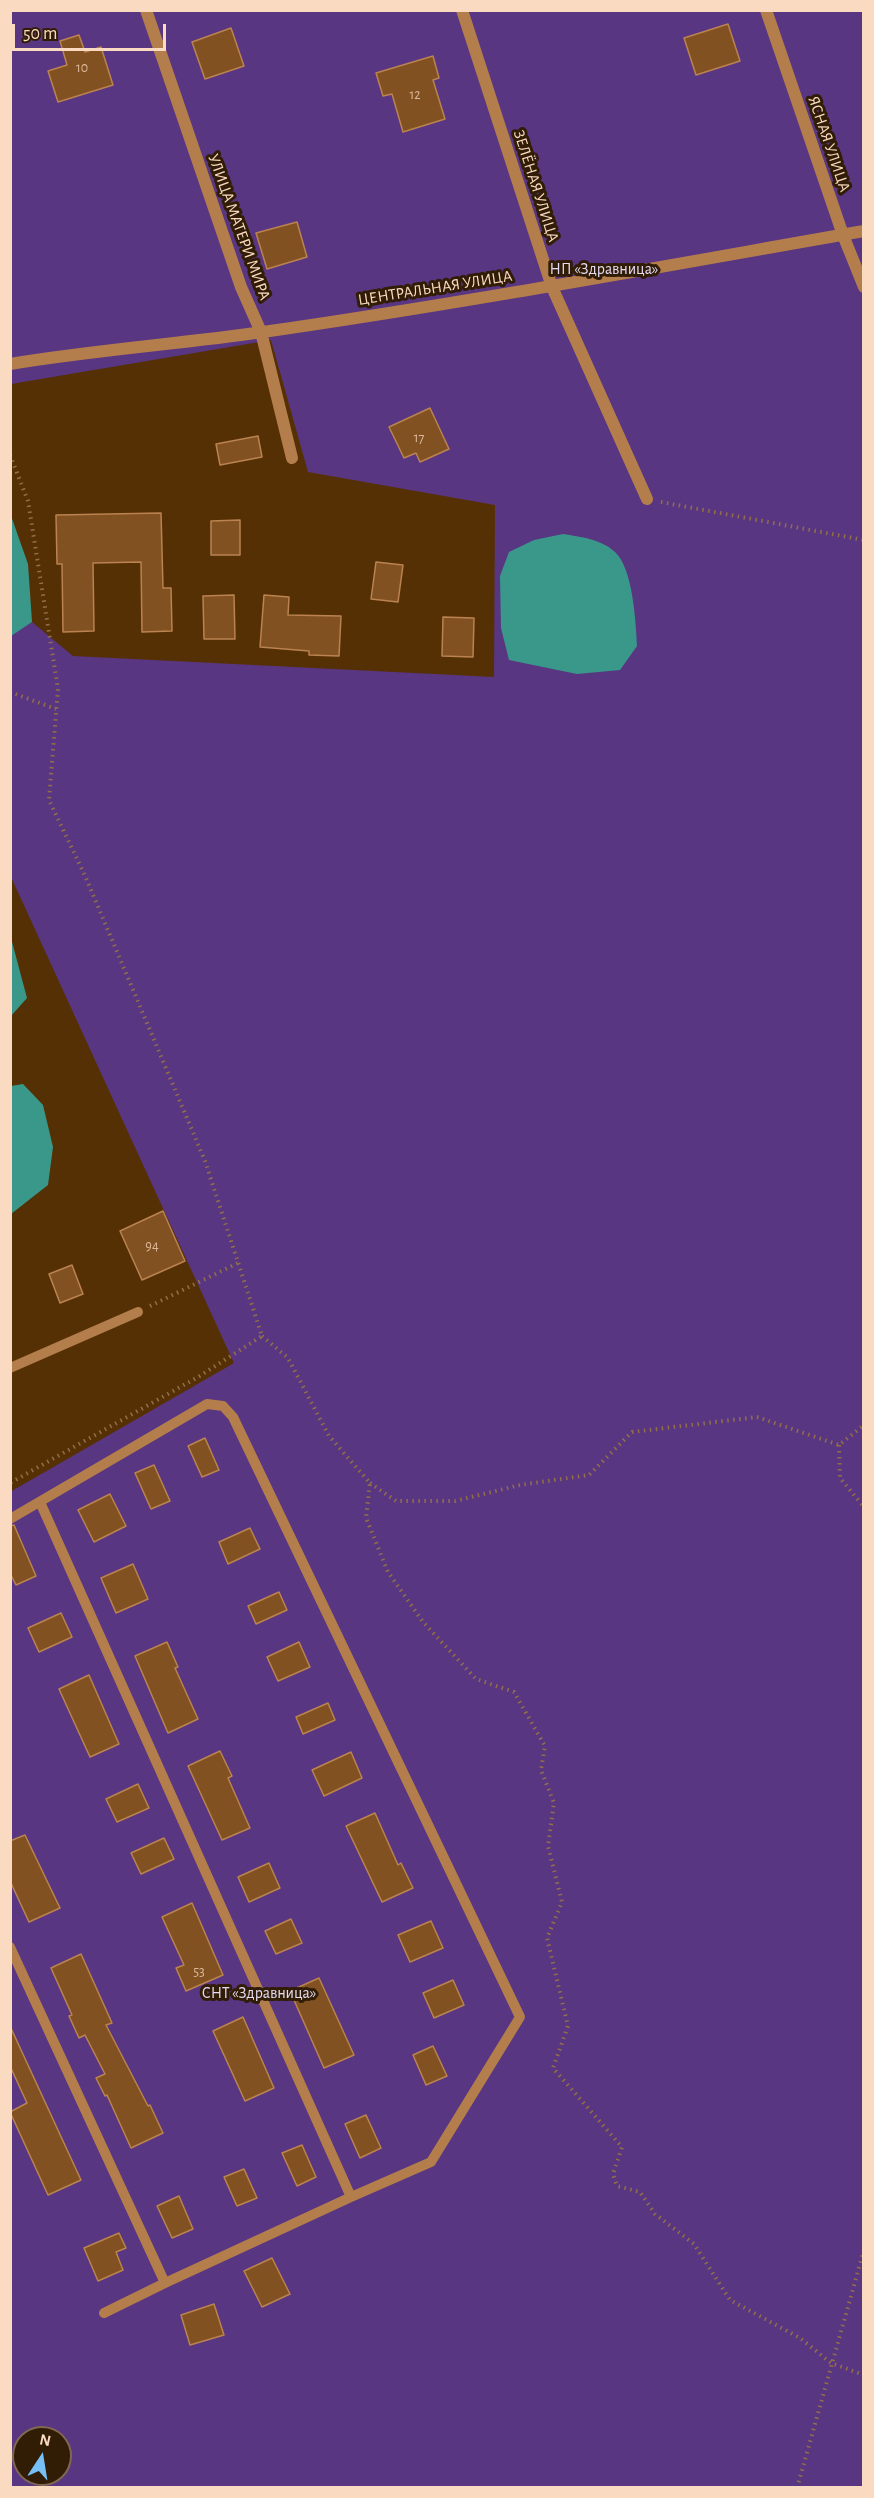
<!DOCTYPE html>
<meta charset="utf-8">
<style>
body{margin:0}
#map{position:relative;width:874px;height:2498px;overflow:hidden;background:#563005;font-family:"Alegreya Sans",sans-serif}
canvas{display:block}
.frame{position:absolute;inset:0;border:12px solid #fadbc2;pointer-events:none}
.north{position:absolute;left:12px;top:2426px;width:60px;height:60px;box-sizing:border-box;background:#311c06;border:2px solid #816851;border-radius:50%;rotate:12deg;font-size:16px;font-weight:700;line-height:24px;text-align:center;color:#fadbc2}
.north::after{content:'';display:block;margin:auto;width:21px;height:27px;background:#76c0f7;clip-path:polygon(50% 0,100% 100%,50% 72%,0 100%)}
.scale{position:absolute;left:12px;top:24px;width:154px;height:27px;box-sizing:border-box;border:3px solid #fadbc2;border-top:0;padding-left:8px;font-size:18px;line-height:21px;white-space:nowrap;color:#fadbc2;-webkit-text-stroke:4px #311c06;paint-order:stroke}
</style>
<div id="map">
<canvas width="874" height="2498"></canvas>
<div class="frame"></div>
<div class="north">N</div>
<div class="scale">50 m</div>
</div>
<script>
const ctx = document.querySelector('canvas').getContext('2d');
ctx.lineJoin = 'round';
function fill(path, color) {
  ctx.fillStyle = color;
  ctx.fill(path, 'evenodd');
}
function strokePath(path, color, width, dash) {
  ctx.strokeStyle = color;
  ctx.lineWidth = width;
  ctx.lineCap = dash ? 'butt' : 'round';
  ctx.setLineDash(dash || []);
  ctx.stroke(path);
}
function drawText(font, color, halo, rows, align = 'center') {
  ctx.font = font + ' "Alegreya Sans",sans-serif';
  ctx.lineWidth = 6;
  ctx.setLineDash([]);
  ctx.textBaseline = 'middle';
  ctx.strokeStyle = halo;
  ctx.fillStyle = color;
  for (const [text, x, y, turn = 0] of rows) {
    ctx.save();
    ctx.translate(x, y);
    ctx.rotate((+turn || 0) * Math.PI / 180);
    ctx.textAlign = isNaN(turn) ? turn : align;
    if (halo) ctx.strokeText(text, 0, 0);
    ctx.fillText(text, 0, 0);
    ctx.restore();
  }
}
fill(new Path2D(`
 M11,11H863V2487H11L10,1492L234,1363L11,877V633L32,622L73,656L494,677L495,505L308,472L271,340L11,384ZM24,2438H60V2474H24Z`), '#593681');
fill(new Path2D(`
 M10,513L28,564L32,622L11,636Z
 M563,534C581,537 601,539 615,552C633,568 636,623 637,646L620,670L577,674L509,660L501,628L500,576L509,552L534,540Z
 M11,938L27,998L11,1016H10Z
 M23,1084L43,1105L53,1147L48,1185L11,1214V1086Z`), '#3a988a');
const building = new Path2D(`
 M728,24L740,61L696,75L684,38Z
 M231,28L244,66L205,79L192,42Z
 M79,35L85,52L101,47L113,85L58,102L48,71L67,65L60,41Z
 M433,56L439,78L433,80L445,119L403,132L392,94L383,96L376,73Z
 M297,222L307,257L267,269L256,233Z
 M430,408L449,449L420,462L416,453L404,458L389,427Z
 M258,436L262,457L220,465L216,444Z
 M161,513L163,588H171L172,631L142,632L141,562L93,563L94,631L63,632L62,564H57L56,515Z
 M240,520V555H211V521Z
 M376,562L403,565L398,602L371,599Z
 M234,595L235,639H204L203,596Z
 M264,595L289,597L288,615L341,616L339,656L309,655V651L260,647Z
 M443,617L474,618L473,657L442,656Z
 M163,1211L185,1261L142,1280L120,1231Z
 M72,1265L83,1294L60,1303L49,1274Z
 M205,1438L219,1470L202,1477L188,1446Z
 M154,1465L170,1501L151,1509L135,1473Z
 M110,1494L126,1526L94,1542L78,1510Z
 M14,1525L36,1576L16,1585L10,1573V1526Z
 M250,1528L260,1549L228,1564L219,1542Z
 M133,1564L148,1599L116,1613L101,1578Z
 M279,1592L287,1610L256,1624L248,1606Z
 M61,1613L72,1637L39,1652L28,1628Z
 M167,1642L178,1667L175,1668L198,1719L168,1733L135,1656Z
 M299,1642L310,1667L278,1681L267,1657Z
 M89,1675L119,1744L90,1757L59,1689Z
 M328,1703L335,1720L303,1734L296,1717Z
 M220,1751L232,1776L228,1778L250,1828L222,1840L188,1766Z
 M351,1752L362,1778L324,1796L312,1770Z
 M138,1784L149,1808L117,1822L106,1799Z
 M375,1813L398,1865L401,1863L413,1888L382,1902L346,1826Z
 M25,1835L60,1908L29,1922L10,1881V1841Z
 M164,1838L174,1859L141,1874L131,1853Z
 M269,1863L280,1888L249,1902L238,1877Z
 M192,1903L223,1975L186,1991L176,1968L184,1965L162,1917Z
 M291,1919L302,1943L276,1954L265,1931Z
 M431,1921L443,1948L410,1962L398,1935Z
 M81,1954L112,2023L106,2025L148,2106L150,2105L163,2133L131,2148L107,2095L105,2096L96,2078L105,2074L85,2035L79,2038L69,2016L72,2015L51,1968Z
 M319,1978L354,2055L324,2068L290,1991Z
 M453,1980L464,2005L434,2018L423,1993Z
 M243,2017L274,2088L245,2101L213,2031Z
 M10,2026L81,2180L48,2195L10,2112L27,2103L10,2066Z
 M433,2046L447,2076L426,2085L413,2055Z
 M366,2115L381,2148L360,2158L345,2124Z
 M302,2145L316,2177L297,2186L282,2153Z
 M244,2169L257,2198L237,2206L224,2177Z
 M179,2196L193,2229L172,2238L157,2206Z
 M119,2233L126,2248L116,2252L123,2270L98,2281L84,2248Z
 M272,2258L290,2294L262,2307L244,2271Z
 M214,2304L224,2335L190,2345L181,2315Z`);
fill(building, '#815121');
strokePath(building, '#ba8350', 1.5);
strokePath(new Path2D(`
 M10,455L28,501L58,689L49,800L86,878L205,1161L262,1336L198,1377L10,1483
 M661,502L864,540
 M10,692L56,709
 M150,1306L238,1263
 M262,1336L288,1358L329,1436L370,1483L366,1518L388,1572L423,1622L476,1679L514,1692L545,1746L541,1770L554,1803L548,1846L562,1902L547,1938L568,2026L553,2068L622,2147L613,2174L617,2186L640,2192L655,2214L694,2244L730,2300L800,2338L831,2363L864,2375
 M839,1445L840,1478L864,1507
 M370,1483L396,1501H455L520,1485L589,1475L632,1432L757,1417L839,1445L864,1425
 M797,2488L864,2250`), '#926f4a', 4, [1.5, 4.5]);
strokePath(new Path2D(`
 M10,1368L138,1312
 M40,1502L351,2197
 M10,1519L207,1404L223,1406L233,1417L520,2017L431,2162L351,2197L165,2283L10,1947
 M104,2313L165,2283`), '#b47e4c', 10);
strokePath(new Path2D(`
 M146,10L241,287L261,332L292,458
 M462,10L552,287L647,499
 M766,10L843,235L864,287
 M10,364C94,350 179,344 263,332C464,303 664,266 864,231`), '#b47e4c', 12);
drawText('14px', '#dcb89a', null, [
 ["10",82,68],
 ["12",415,95],
 ["17",419,438],
 ["94",152,1246],
 ["53",199,1972]
]);
drawText('16px', '#fadbc2', '#311c06', [
 ["ЯСНАЯ УЛИЦА",829,144,71],
 ["ЗЕЛЁНАЯ УЛИЦА",536,186,72],
 ["УЛИЦА МАТЕРИ МИРА",239,227,70],
 ["ЦЕНТРАЛЬНАЯ УЛИЦА",435,288,-9]
]);
drawText('16px', '#e4dbf4', '#311c06', [
 ["НП «Здравница»",604,269],
 ["СНТ «Здравница»",259,1993]
]);
</script>
